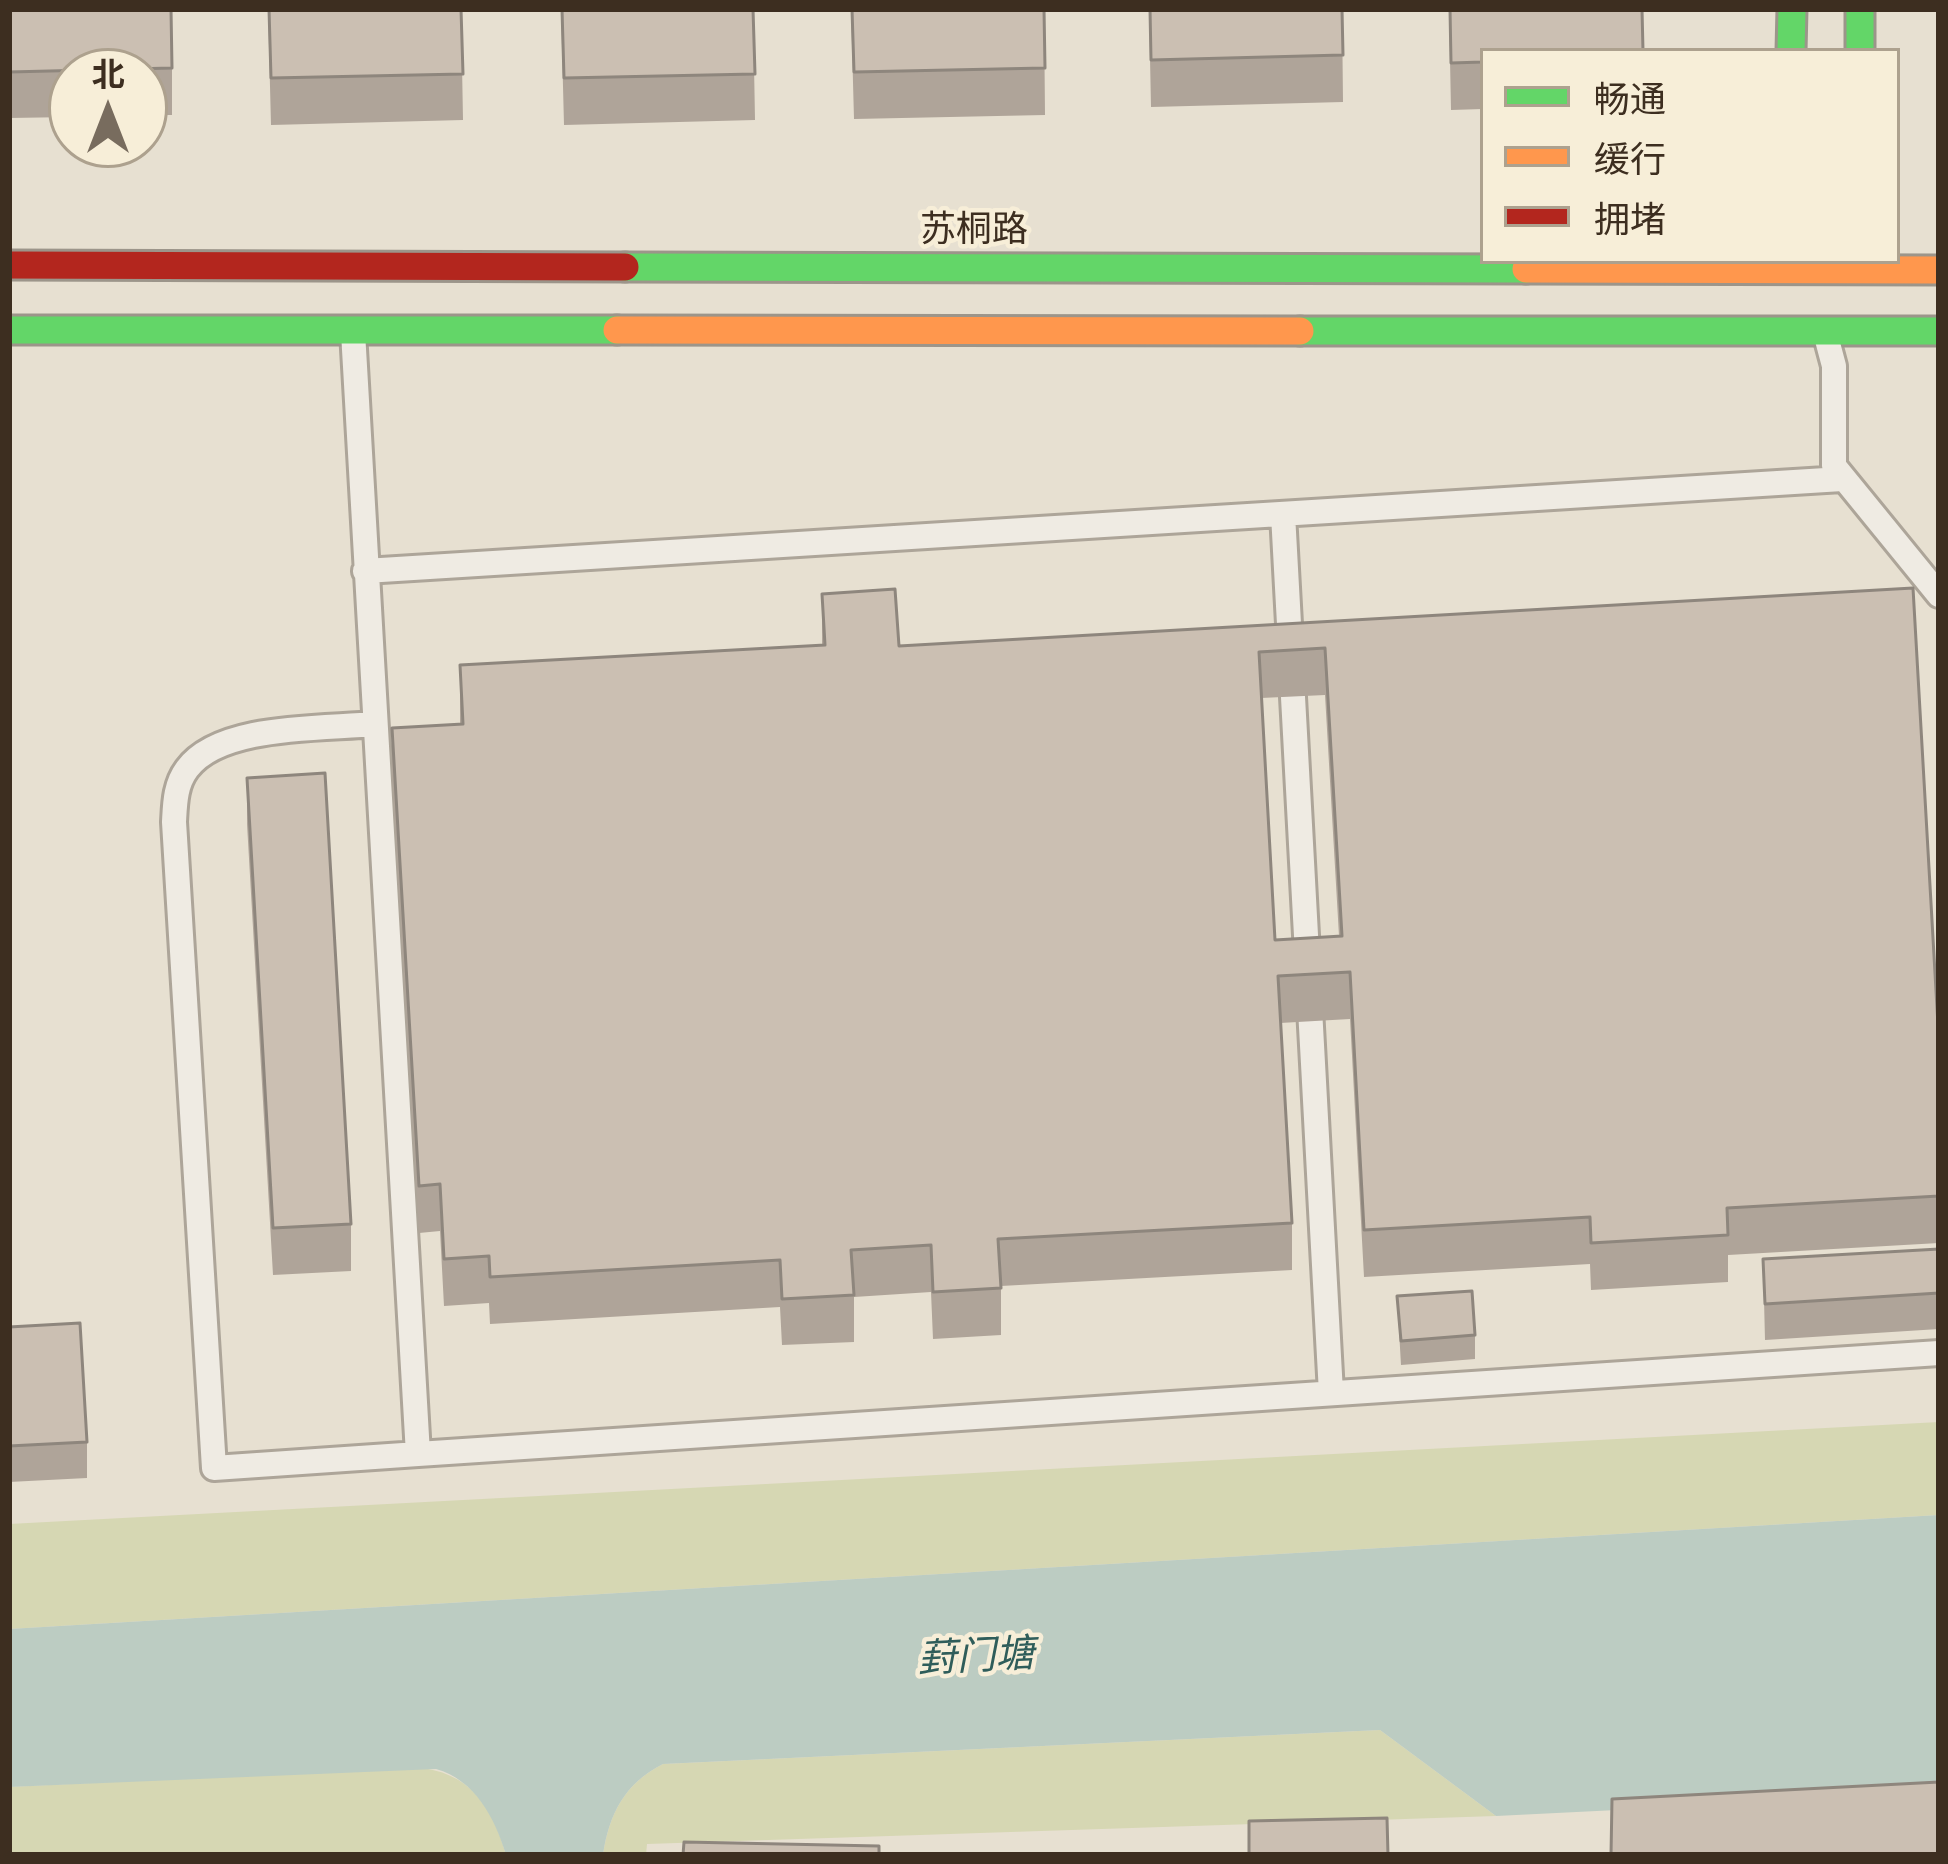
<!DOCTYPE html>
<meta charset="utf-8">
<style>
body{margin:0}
#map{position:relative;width:1948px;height:1864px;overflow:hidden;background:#e7e0d1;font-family:"Crimson Pro","Noto Sans SC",serif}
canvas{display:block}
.frame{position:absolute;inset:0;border:12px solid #3d2e20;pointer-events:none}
.legend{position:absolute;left:1480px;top:48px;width:420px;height:216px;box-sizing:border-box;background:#f7eed8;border:3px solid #ada18e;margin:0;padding:15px 21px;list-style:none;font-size:36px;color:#3d2e20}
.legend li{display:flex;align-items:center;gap:24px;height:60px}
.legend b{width:60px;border:3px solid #ada18e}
.north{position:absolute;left:48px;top:48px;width:120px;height:120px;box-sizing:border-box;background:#f7eed8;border:3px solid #ada18e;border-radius:50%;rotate:0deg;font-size:33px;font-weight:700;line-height:48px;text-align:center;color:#3d2e20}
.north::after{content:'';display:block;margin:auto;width:42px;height:54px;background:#786c5e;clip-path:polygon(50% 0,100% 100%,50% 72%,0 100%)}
</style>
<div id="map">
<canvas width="1948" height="1864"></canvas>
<div class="frame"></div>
<ul class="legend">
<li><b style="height:15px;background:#63d668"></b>畅通</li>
<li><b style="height:15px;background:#ff974d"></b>缓行</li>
<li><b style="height:15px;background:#b3261e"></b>拥堵</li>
</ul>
<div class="north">北</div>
</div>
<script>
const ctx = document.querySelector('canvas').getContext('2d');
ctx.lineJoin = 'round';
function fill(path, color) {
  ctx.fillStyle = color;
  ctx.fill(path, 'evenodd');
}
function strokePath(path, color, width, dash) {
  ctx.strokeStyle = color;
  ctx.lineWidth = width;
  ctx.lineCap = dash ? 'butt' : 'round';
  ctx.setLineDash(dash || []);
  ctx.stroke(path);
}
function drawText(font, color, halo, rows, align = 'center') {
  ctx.font = font + ' "Crimson Pro","Noto Sans SC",serif';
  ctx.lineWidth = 9;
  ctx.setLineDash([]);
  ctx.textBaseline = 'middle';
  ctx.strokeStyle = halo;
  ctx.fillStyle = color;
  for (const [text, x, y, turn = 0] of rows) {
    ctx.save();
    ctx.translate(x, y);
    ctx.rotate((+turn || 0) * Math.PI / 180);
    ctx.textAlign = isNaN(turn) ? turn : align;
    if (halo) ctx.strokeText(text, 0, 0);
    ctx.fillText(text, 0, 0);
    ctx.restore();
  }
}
fill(new Path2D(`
 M1939,1422V1515L9,1629V1524Z
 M1380,1730L1496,1816L647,1844L646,1855H603C609,1814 625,1783 663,1764Z
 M415,1767C469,1772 492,1804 506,1855H9V1787Z`), '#d6d7b3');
fill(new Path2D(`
 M1939,1515V1794L1496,1816L1380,1730L663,1764C625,1783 609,1814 603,1855H506C495,1818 475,1780 436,1769L9,1787V1629Z`), '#bcccc2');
const lane = new Path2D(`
 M353,332L418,1454L1939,1353
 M1826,336L1834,366V466L1939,595
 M1283,514L1331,1393
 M365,571L1842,479
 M374,724C323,729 220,724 187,769C175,785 175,804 174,822L214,1468L418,1454`);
const fast = new Path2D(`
 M1860,9V51
 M1791,51L1792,9
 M625,267L1526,269
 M9,330H617
 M1300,331H1939`);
const slow = new Path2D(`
 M1526,269L1939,270
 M617,330L1300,331`);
const jam = new Path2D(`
 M9,265L625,267`);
strokePath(lane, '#ada599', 30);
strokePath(fast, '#9c958a', 33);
strokePath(slow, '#9c958a', 33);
strokePath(jam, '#9c958a', 33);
strokePath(lane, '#efebe3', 24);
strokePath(fast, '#63d668', 27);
strokePath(slow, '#ff974d', 27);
strokePath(jam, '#b3261e', 27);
fill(new Path2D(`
 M9,9L172,68V115H144V72H72V117L9,118Z
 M268,9H461L463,120L271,125Z
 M561,9H753L755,120L564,125Z
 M851,9H1044L1045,115L854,119Z
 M1149,9H1342L1343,102L1151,107Z
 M1449,9H1642L1483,51V109L1451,110Z
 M1913,588L1939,1043V1243L1728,1255V1282L1591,1290L1590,1264L1364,1277L1350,1019L1280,1023L1292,1223V1270L1001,1286V1335L933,1339L931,1292L854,1297V1342L782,1345L780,1307L490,1324L489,1303L444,1306L440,1231L419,1233L392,774V728L460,724V665L822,645V594L899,646ZM1325,695L1339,936L1275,940L1261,698Z
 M247,778L351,1224V1271L273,1275L247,824Z
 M1939,1249V1329L1765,1340L1763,1259Z
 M1397,1296L1475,1335V1359L1401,1365Z
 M9,1327L87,1442V1478L9,1482Z`), '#afa499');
const building = new Path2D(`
 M9,9H171L172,68L9,72Z
 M269,9H461L463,74L271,78Z
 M562,9H753L755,74L564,78Z
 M852,9H1044L1045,68L854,72Z
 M1150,9H1342L1343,55L1151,60Z
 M1450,9H1642L1643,51H1483V62L1451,63Z
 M1913,588L1939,1043V1196L1727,1208L1728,1235L1591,1243L1590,1217L1364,1230L1350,972L1278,976L1292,1223L998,1239L1001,1288L933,1292L931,1245L851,1250L854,1295L782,1299L780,1260L490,1277L489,1256L444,1259L440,1184L419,1186L392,728L463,724L460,665L825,645L822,594L895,589L899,646ZM1325,648L1342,936L1275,940L1259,652Z
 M325,773L351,1224L273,1228L247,778Z
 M1939,1249V1293L1765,1304L1763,1259Z
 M1472,1291L1475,1335L1401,1341L1397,1296Z
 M80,1323L87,1442L9,1446V1327Z
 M1939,1782V1855H1611L1612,1799Z
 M1387,1818L1388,1855H1249V1821Z
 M684,1842L879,1846V1855H683Z`);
fill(building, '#cbbfb2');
strokePath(building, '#8e867d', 3);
drawText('36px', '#3d2e20', '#f7eed8', [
 ["苏桐路",974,230]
]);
drawText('italic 39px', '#2f5d5a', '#f7eed8', [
 ["葑门塘",976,1657,-3]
]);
</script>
